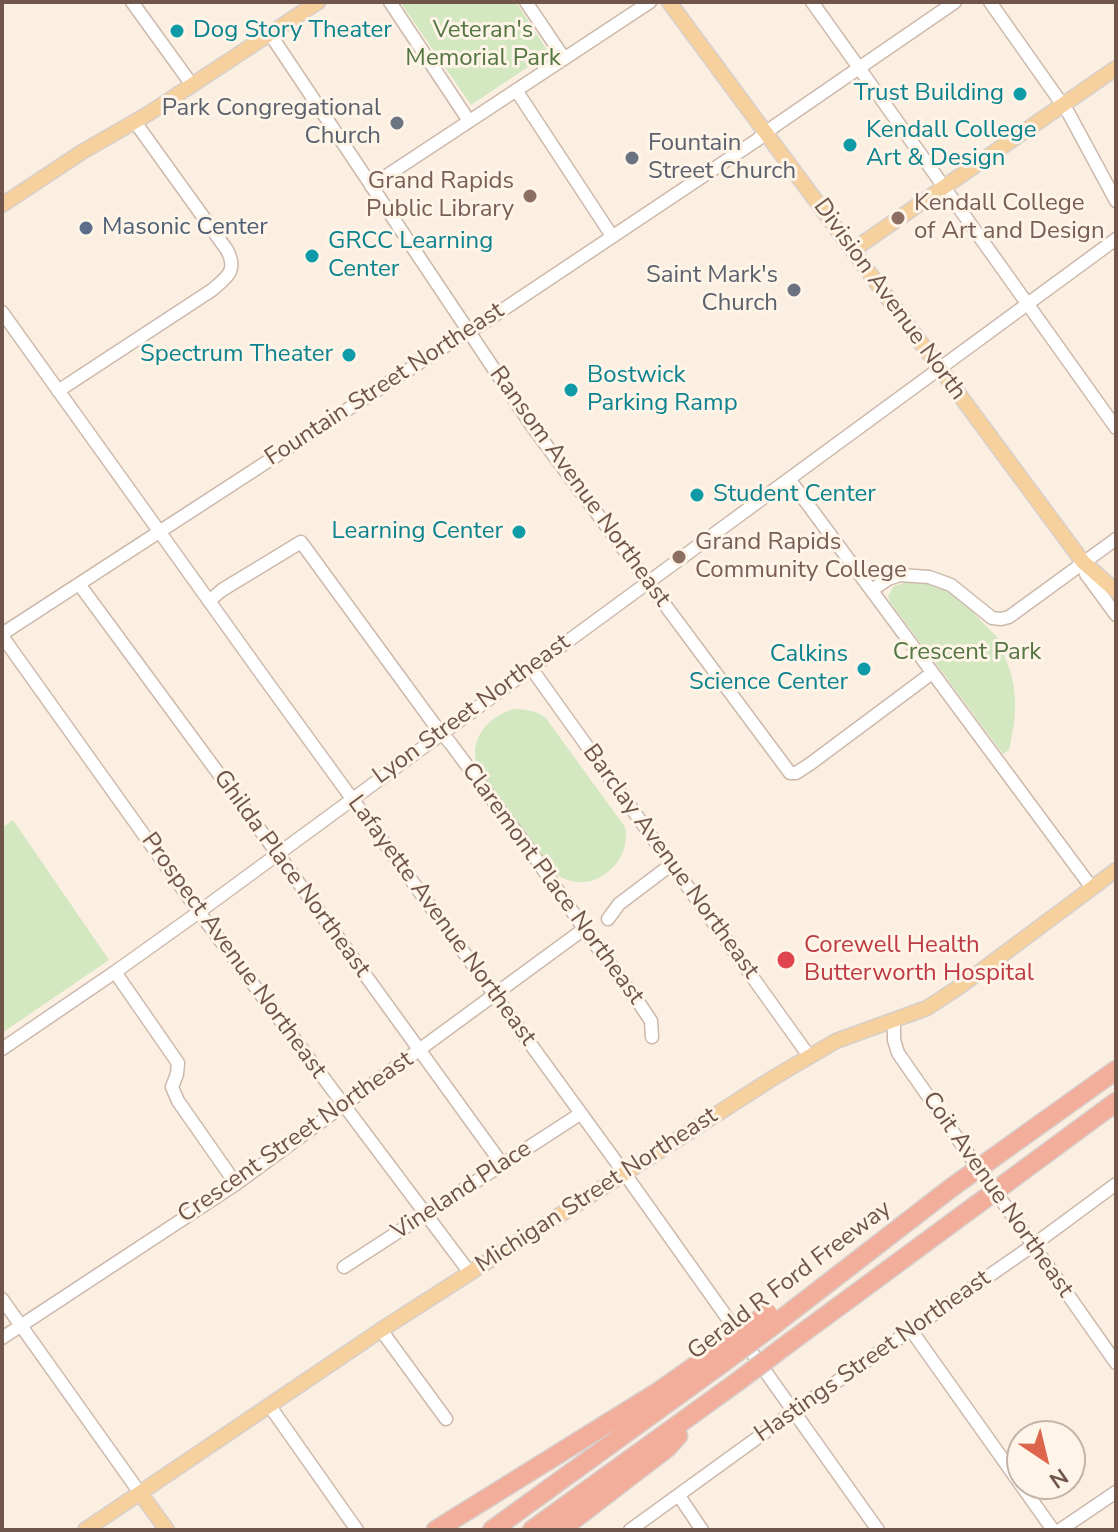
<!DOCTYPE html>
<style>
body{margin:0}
#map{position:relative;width:1118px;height:1532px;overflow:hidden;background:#fbefe2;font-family:"Nunito Sans",sans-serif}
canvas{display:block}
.frame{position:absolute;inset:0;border:4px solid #70554a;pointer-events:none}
.north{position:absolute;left:1006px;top:1420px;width:80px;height:80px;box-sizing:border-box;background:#fef4e7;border:2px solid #c5b4a8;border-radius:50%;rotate:145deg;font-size:22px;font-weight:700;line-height:32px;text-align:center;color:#70554a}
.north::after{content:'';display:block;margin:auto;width:28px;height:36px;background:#de654d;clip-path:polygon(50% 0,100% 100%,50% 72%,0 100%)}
</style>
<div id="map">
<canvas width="1118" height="1532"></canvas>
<div class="frame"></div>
<div class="north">N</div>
</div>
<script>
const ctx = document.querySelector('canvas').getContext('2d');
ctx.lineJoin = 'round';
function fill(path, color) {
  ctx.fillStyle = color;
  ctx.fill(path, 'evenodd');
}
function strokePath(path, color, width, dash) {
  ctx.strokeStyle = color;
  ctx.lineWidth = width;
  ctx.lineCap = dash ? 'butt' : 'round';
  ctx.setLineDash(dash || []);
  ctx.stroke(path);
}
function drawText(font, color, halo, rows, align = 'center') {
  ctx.font = font + ' "Nunito Sans",sans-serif';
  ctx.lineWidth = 6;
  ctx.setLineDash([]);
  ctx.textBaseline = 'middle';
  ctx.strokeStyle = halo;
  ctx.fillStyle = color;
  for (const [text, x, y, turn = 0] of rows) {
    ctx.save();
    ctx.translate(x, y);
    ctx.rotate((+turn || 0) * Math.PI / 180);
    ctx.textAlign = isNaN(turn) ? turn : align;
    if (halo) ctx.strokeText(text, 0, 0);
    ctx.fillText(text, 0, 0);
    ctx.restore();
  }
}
fill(new Path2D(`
 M400,2H516L549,53L471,105Z
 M911,581C946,585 960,596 982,622C988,629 995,633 1000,641L999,645C1019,682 1018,710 1009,750L1003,754L890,602L888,596L894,586Z
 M514,709C525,709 536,711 545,717L625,827C632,857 602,889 571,881C563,879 556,874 549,869C535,850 522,832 508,813C500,801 489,789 482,777C464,746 483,718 514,709Z
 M13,820L109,960L2,1033V828Z`), '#d3e7c1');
const minor = new Path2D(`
 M132,2L192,85
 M390,2L469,121
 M526,2L564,58
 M812,2L1116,428
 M990,2L1069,114L1116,201
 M270,34L532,426L790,773H796L810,764L932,673
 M516,90L612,236
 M371,186L650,2
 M2,312L265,679L625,1174L878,1530
 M58,391L212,290C227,277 238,271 227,250L135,122
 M789,479L1092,888
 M1083,562L1086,574L1116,615
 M79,584L277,853L502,1164
 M872,590L888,579L900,575L929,577L951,585L992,618L1001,619L1009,617L1116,539
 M209,601L222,590L301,542L434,724L451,744L534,856L592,940L639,1003L651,1021L652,1037
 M2,634L456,339L480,325L757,140L776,125L955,2
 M2,636L199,912L470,1273
 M531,668L809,1056
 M608,919L619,904L672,864
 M115,972L178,1063L177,1074L172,1087L178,1101L236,1184
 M894,1021V1040L898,1053L969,1155
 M2,1049L115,972L192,917L1116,239
 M1007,1208L1116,1363
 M344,1267L580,1114
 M2,1299L140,1493
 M381,1330L446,1419
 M911,1330L1053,1530
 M2,1338L236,1184L584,929
 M269,1405L357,1530
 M679,1496L702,1530
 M630,1530L793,1412L1032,1246L1116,1184
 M1060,1530L1116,1492`);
const major = new Path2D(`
 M669,2L1083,562L1116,591
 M2,205L82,152L148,114L318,2
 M853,250L1116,68
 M140,1493L167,1530
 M85,1530L381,1330L773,1078L836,1041L927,1008L962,985L1116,870`);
const highway = new Path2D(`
 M775,1324L951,1188L1116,1070
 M789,1343L1116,1102
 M436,1530L658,1392L716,1351
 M492,1530L724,1362
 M532,1530L737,1382
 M560,1530L667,1448L678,1436`);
strokePath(minor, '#cdb9ac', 15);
strokePath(major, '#d7cfcc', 17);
strokePath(highway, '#d7cfcc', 21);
strokePath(minor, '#fff', 12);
strokePath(major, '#f6d09d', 14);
strokePath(highway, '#f2ad9b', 18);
const minorBridge = new Path2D(`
 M969,1155L1007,1208`);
const highwayBridge = new Path2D(`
 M716,1351L768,1313
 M724,1362L775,1324
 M737,1382L789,1343`);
strokePath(minorBridge, '#cdb9ac', 15, []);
strokePath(highwayBridge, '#d7cfcc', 21, []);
strokePath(minorBridge, '#fff', 12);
strokePath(highwayBridge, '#f2ad9b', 18);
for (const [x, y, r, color] of [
 [177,31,8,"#0f9aa8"],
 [1020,94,8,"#0f9aa8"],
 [397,123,8,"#6b7280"],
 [850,145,8,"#0f9aa8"],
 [632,158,8,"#6b7280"],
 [530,196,8,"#8d6e63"],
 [898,218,8,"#8d6e63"],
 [86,228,8,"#5c6f8a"],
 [312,256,8,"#0f9aa8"],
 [794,290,8,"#6b7280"],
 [349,355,8,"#0f9aa8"],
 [571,390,8,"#0f9aa8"],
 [697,495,8,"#0f9aa8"],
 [519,532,8,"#0f9aa8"],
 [679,557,8,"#8d6e63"],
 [864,669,8,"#0f9aa8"],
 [786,960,10,"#e0444e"]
]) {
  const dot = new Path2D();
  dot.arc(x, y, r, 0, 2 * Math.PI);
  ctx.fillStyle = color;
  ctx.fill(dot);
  strokePath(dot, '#fef4e7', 3);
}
drawText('24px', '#0d838f', '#fef4e7', [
 ["Dog Story Theater",193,31],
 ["Trust Building",1004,94,"right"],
 ["Kendall College",866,131],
 ["Art & Design",866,159],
 ["GRCC Learning",328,242],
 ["Center",328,270],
 ["Spectrum Theater",333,355,"right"],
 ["Bostwick",587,376],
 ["Parking Ramp",587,404],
 ["Student Center",713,495],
 ["Learning Center",503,532,"right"],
 ["Calkins",848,655,"right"],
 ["Science Center",848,683,"right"]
], 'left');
drawText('24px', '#547642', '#fef4e7', [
 ["Veteran's",483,31],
 ["Memorial Park",483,59],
 ["Crescent Park",967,653]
]);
drawText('24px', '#5b616d', '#fef4e7', [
 ["Park Congregational",381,109],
 ["Church",381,137],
 ["Fountain",648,144,"left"],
 ["Street Church",648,172,"left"],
 ["Saint Mark's",778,276],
 ["Church",778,304]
], 'right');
drawText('24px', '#785e54', '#fef4e7', [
 ["Grand Rapids",514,182,"right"],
 ["Public Library",514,210,"right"],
 ["Kendall College",914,204],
 ["of Art and Design",914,232],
 ["Grand Rapids",695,543],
 ["Community College",695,571]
], 'left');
drawText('24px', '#4e5e75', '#fef4e7', [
 ["Masonic Center",102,228]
], 'left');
drawText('24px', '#70554a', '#fef4e7', [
 ["Division Avenue North",889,300,54],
 ["Fountain Street Northeast",385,385,-33],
 ["Ransom Avenue Northeast",579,487,54],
 ["Lyon Street Northeast",472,710,-36],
 ["Barclay Avenue Northeast",670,862,54],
 ["Ghilda Place Northeast",291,874,54],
 ["Claremont Place Northeast",552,884,54],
 ["Lafayette Avenue Northeast",441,921,54],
 ["Prospect Avenue Northeast",233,956,54],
 ["Crescent Street Northeast",296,1138,-35],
 ["Vineland Place",462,1191,-33],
 ["Michigan Street Northeast",597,1191,-33],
 ["Coit Avenue Northeast",997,1195,55],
 ["Gerald R Ford Freeway",790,1281,-37],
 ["Hastings Street Northeast",873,1357,-35]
]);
drawText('24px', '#be3a42', '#fef4e7', [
 ["Corewell Health",804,946],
 ["Butterworth Hospital",804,974]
], 'left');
</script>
